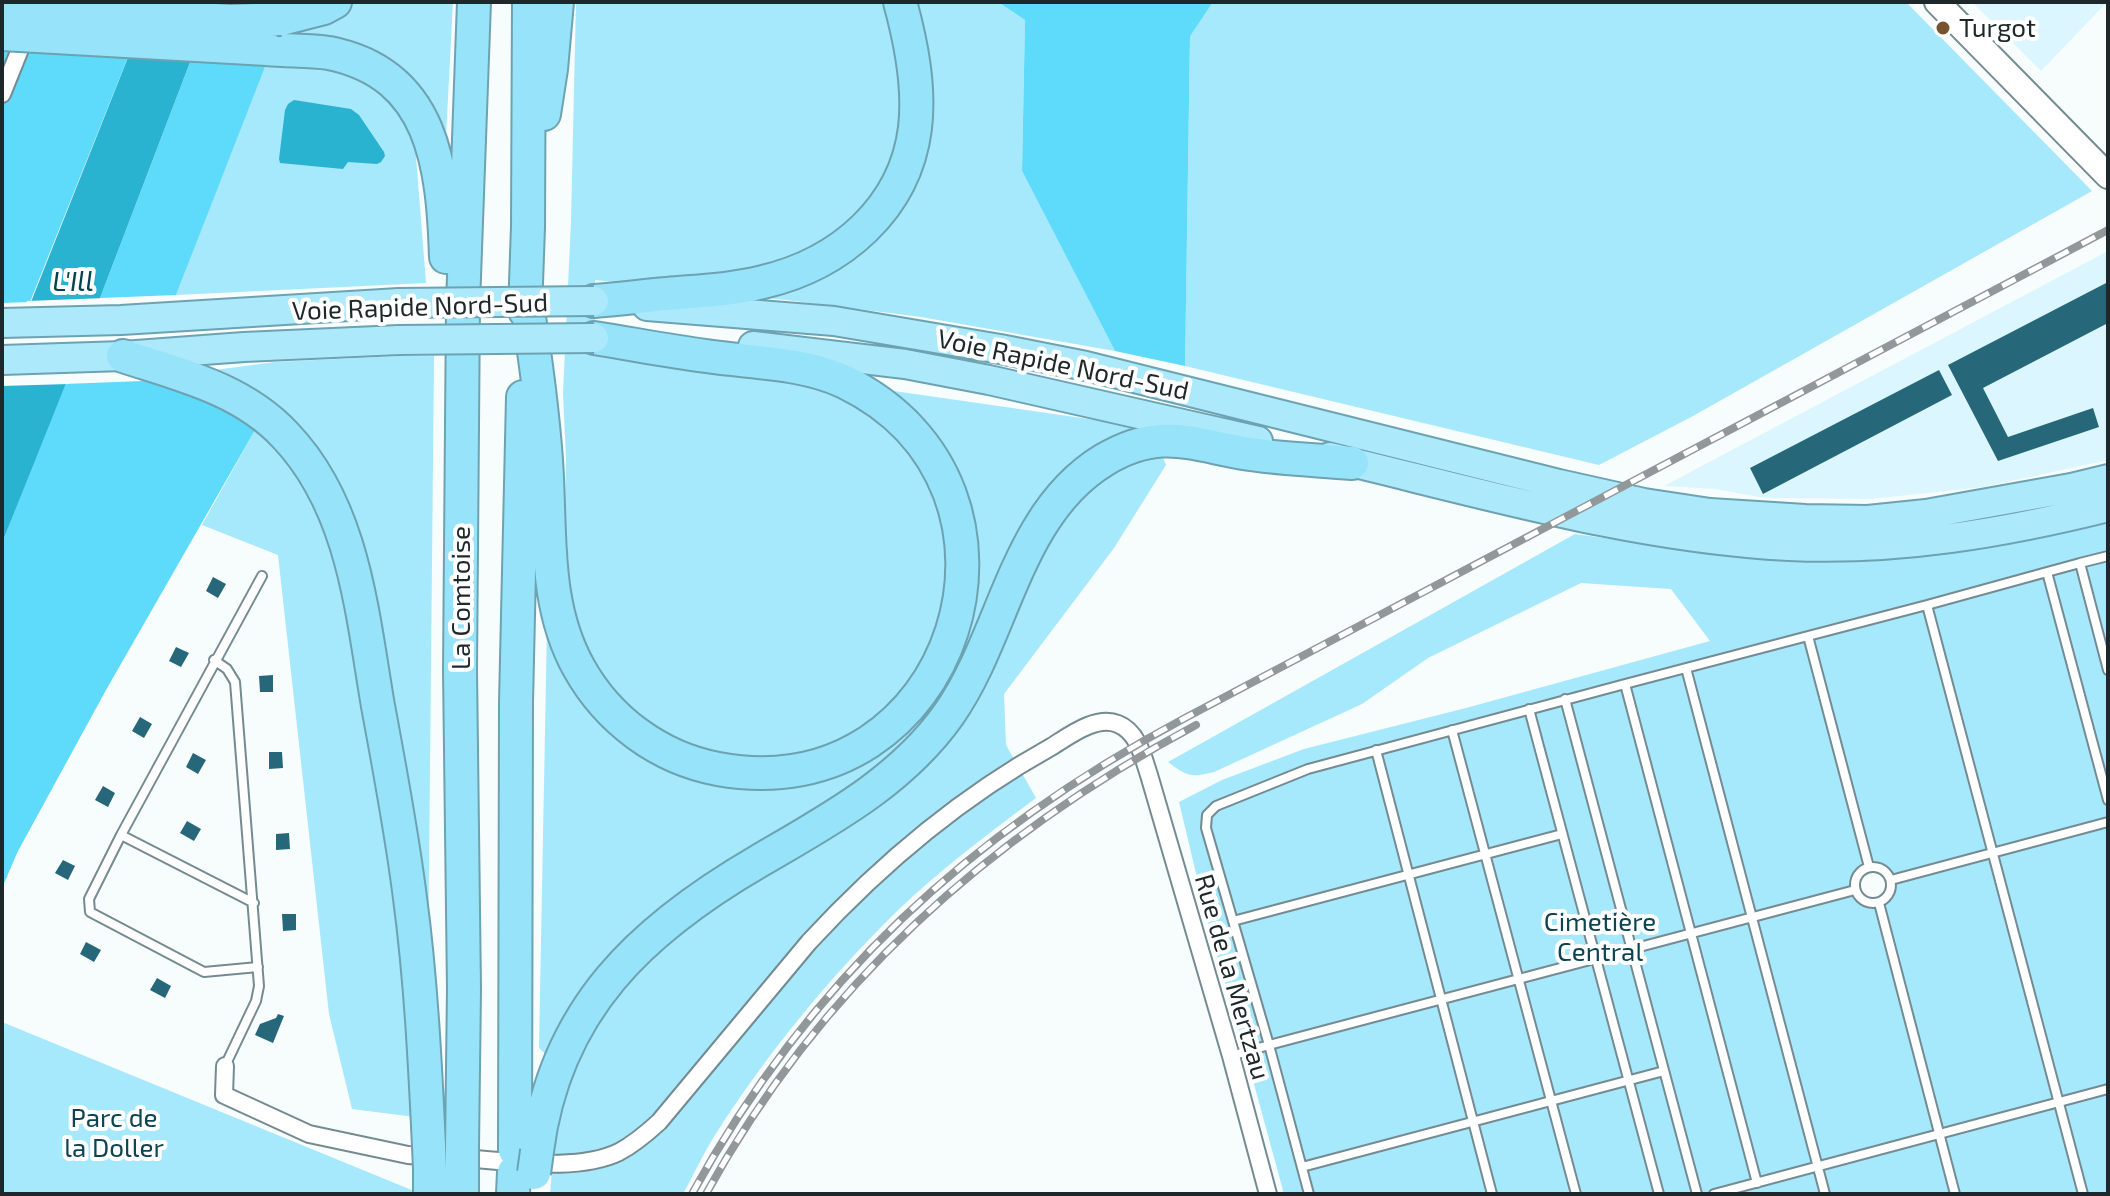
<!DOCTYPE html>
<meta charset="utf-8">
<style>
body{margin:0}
#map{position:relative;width:2110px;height:1196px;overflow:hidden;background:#f7fcfd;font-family:"Exo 2",sans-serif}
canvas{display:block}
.frame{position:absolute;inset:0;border:4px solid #1e272a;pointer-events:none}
</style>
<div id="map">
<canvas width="2110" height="1196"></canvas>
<div class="frame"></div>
</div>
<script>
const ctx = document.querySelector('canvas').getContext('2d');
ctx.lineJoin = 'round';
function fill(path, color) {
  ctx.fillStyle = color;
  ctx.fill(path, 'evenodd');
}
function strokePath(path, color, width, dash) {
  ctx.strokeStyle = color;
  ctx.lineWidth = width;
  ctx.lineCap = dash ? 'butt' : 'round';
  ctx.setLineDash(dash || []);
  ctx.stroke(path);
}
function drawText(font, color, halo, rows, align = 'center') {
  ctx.font = font + ' "Exo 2",sans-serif';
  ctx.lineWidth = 8;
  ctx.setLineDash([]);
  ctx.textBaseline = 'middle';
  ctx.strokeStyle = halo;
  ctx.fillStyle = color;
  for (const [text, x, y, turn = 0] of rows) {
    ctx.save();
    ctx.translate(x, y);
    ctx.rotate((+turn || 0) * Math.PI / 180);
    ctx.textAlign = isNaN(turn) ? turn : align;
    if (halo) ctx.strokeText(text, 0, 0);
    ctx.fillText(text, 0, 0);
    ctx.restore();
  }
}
fill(new Path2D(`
 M1972,2H2107L2041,71Z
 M2108,251V460L1983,487L1871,499L1765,498L1715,489L1664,486Z`), '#dbf6fe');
fill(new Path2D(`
 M355,2H453L446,136L415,144L426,283L176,295L278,29L322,20Z
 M576,2H998L1025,20L1022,171L1115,351L921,317L786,300L595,280V355L776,374L1151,428L1166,465L1114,548L1004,694L1006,745L1036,798C988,834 938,871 895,913C827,980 766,1055 715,1135C703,1154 694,1174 683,1194H550L554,1148L569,1076L539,1048L547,626L577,625L570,583L565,511L566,459L563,393L571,222Z
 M1213,2H1906L2092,191L1693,416L1599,465L1185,366L1190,35Z
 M399,356H434L428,968L415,1117L352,1109L329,1014L278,555L202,525L255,430L205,398L207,371L275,362Z
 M2108,522V1194H1284L1245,1051L1210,932L1179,802L1222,780L1304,749L1466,708L1710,641L1671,589L1581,583L1428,658L1362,704L1214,772C1191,778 1187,776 1168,762L1575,534L1655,545L1830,559L1919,556L1991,546ZM1869,867C1913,869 1881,923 1859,898C1848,886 1857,873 1869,867Z
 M2,1022L414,1191V1194H2Z`), '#a6e8fc');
fill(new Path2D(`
 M2,2H150L30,302L2,303Z
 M213,2H292L266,64L176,295L100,298Z
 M998,2H1213L1190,36L1185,366L1115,351L1022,171L1025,20Z
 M143,381L205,398L255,430L106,690L18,851L2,888V543L64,384Z`), '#5edafa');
fill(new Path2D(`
 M150,2H213L100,298L2,543V375Z
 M294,100L351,109L359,115L384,152L385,156L381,162L377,164L348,162L343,169L280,163L279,159L285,110L288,104Z`), '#2ab2d1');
fill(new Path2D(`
 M105,298L69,384L2,386V364L27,301Z`), '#f7fcfd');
fill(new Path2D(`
 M2108,282V323L1983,388L2008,437L2093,408L2099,427L1998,461L1948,365Z
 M1939,370L1952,395L1763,494L1750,468Z
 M213,577L226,584L218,598L206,591Z
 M176,647L189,653L181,667L169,661Z
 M273,675V692H260L259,676Z
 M140,717L152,724L144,738L132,731Z
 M269,752H282L283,768L269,769Z
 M193,753L206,760L198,774L186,767Z
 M103,786L115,793L108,807L95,800Z
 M187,821L201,829L194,841L180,833Z
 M289,833L290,849L276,850V834Z
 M63,860L75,866L68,880L55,873Z
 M282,914H296V930L283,931Z
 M86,942L101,950L94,962L80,954Z
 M157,978L171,986L165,998L150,990Z
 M278,1014L284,1016L273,1043L255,1035L260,1024L276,1018Z`), '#266879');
const service = new Path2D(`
 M2108,556L2080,563L2108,670
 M2080,563L2047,572L2108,800
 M2047,572L1927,605L2083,1194
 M214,660L227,669L235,682L259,986L256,1001L225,1066
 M1686,668L1825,1194
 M1565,699L1697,1194
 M1529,709L1659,1194
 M1452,730L1576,1194
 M1376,750L1492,1194
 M121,835L254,903
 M1855 885a18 18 0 1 1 36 0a18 18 0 1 1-36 0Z
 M1869,867L1808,636L1927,605
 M1891,880L2108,822
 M1879,903L1955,1194
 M1233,921L1562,834
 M258,967L204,972L90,912L89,899L121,835L262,576
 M1231,1056L1269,1045L1206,828L1207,815L1216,806L1308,769L1625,684
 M1302,1167L1664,1071
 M1757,1183L1625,684L1808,636
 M1309,1194L1269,1045L1855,890
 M1714,1194L2108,1089`);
const minor = new Path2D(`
 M2,94L27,32
 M225,1066L224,1095L309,1134L408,1155L435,1157
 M458,1158C505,1160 576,1173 619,1152C634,1144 647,1133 659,1122L809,942C880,865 959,798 1051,747C1069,736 1096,715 1118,724C1138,732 1143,757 1149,775L1231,1056L1268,1194`);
const secondary = new Path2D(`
 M1937,2L2108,176`);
const trunk = new Path2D(`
 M647,306L834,321L1000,349L1086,366L1559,484L1644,503L1710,513L1805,519L1868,520L1926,514L2071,488L2108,479
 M2,323L121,320L399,303
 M753,346L905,364L989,380L1258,441
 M2,360L123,356L244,347L399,340
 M1330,457C1481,493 1633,538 1789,546C1897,551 2004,533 2108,507`);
const motorway = new Path2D(`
 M281,19L324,8L335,2
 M267,49C288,51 309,50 329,53C434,74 443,167 446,257
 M544,114L551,69L557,2
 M525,291C534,348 542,403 546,460C551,530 543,604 579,668C608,720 659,758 718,769C957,813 1060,487 845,382C802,362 753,363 706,356C669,351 632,344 594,338
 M594,301C619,299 643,296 667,294C700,291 731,290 763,282C840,264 905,209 915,128C920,86 911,42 900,2
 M525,311L528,227L529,2
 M123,356C181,375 242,389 285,435C354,507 362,613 378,706C390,770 402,834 410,898C421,980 425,1063 429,1146
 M462,1147L464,989L460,670L463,304L474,2
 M515,1150L516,703L523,397
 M537,1151C555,1009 642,929 759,861C829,820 901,782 949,714C1005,634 1015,514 1104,460C1161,426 1192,445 1250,454C1283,459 1318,460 1352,463
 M462,1170V1194
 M430,1194V1169
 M513,1194L514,1172`);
strokePath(service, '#758b92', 12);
strokePath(minor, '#758b92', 20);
strokePath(secondary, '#758b92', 28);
strokePath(trunk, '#6da2b1', 32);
strokePath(motorway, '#6da2b1', 36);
strokePath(service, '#fff', 8);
strokePath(minor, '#fff', 16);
strokePath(secondary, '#fff', 24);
strokePath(trunk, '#aceafb', 28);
strokePath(motorway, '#97e4fa', 32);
const rail = new Path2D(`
 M692,1194C810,979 970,833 1185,718L2108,230
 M706,1194C820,986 989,836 1196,725`);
strokePath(rail, '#92989a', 8);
strokePath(rail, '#fff', 5, [15]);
const trunkBridge = new Path2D(`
 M399,303L594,301
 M399,340L594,338`);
const motorwayBridge = new Path2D(`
 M8,7L230,21L281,19
 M2,34L267,49
 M429,1146L430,1169
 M462,1170V1147
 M534,1173L537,1151`);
strokePath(trunkBridge, '#6da2b1', 32, []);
strokePath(motorwayBridge, '#6da2b1', 36, []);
strokePath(trunkBridge, '#aceafb', 28);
strokePath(motorwayBridge, '#97e4fa', 32);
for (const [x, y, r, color] of [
 [1943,28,8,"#77542d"]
]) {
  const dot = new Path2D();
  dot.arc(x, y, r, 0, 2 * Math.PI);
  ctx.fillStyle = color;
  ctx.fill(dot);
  strokePath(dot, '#fff', 3);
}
drawText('26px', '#1e272a', '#fff', [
 ["Turgot",1959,28]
], 'left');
drawText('26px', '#1e272a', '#fff', [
 ["Voie Rapide Nord-Sud",420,307,-2],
 ["Voie Rapide Nord-Sud",1063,365,12],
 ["La Comtoise",461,598,-90],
 ["Rue de la Mertzau",1232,977,74]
]);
drawText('26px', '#0c4452', '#fff', [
 ["Cimetière",1600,922],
 ["Central",1600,952],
 ["Parc de",114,1118],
 ["la Doller",114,1148]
]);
drawText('italic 28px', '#07424f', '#fff', [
 ["L'Ill",73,282]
]);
</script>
